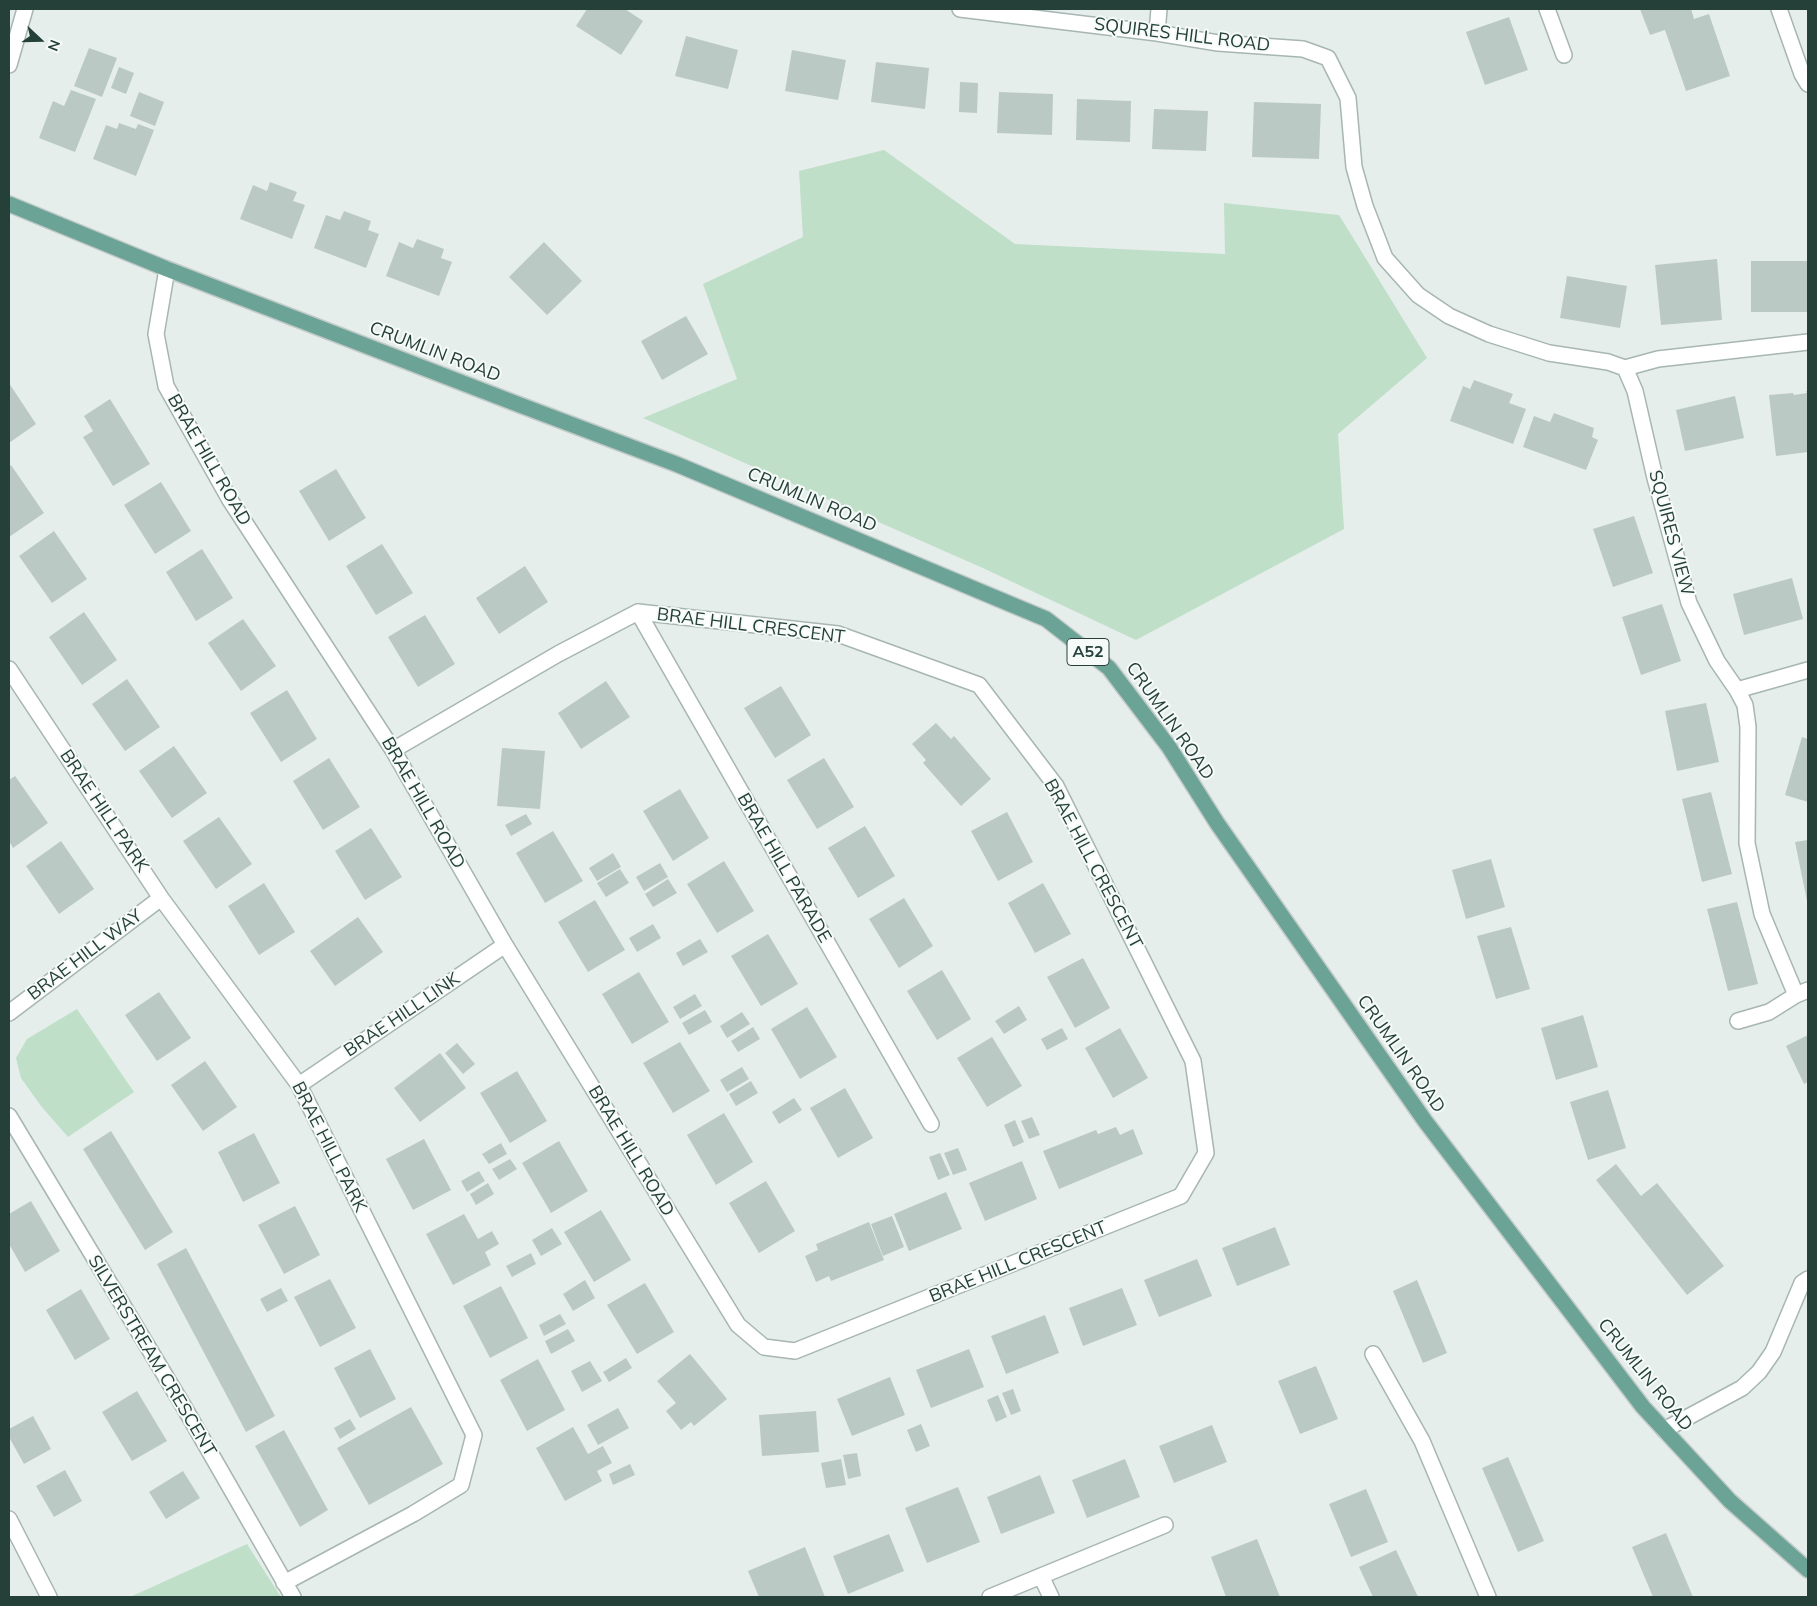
<!DOCTYPE html>
<style>
body{margin:0}
#map{position:relative;width:1817px;height:1606px;overflow:hidden;background:#e5eeeb;font-family:Mulish,sans-serif}
canvas{display:block}
.frame{position:absolute;inset:0;border:10px solid #244039;pointer-events:none}
.north{position:absolute;left:15px;top:15px;width:50px;height:50px;-webkit-text-stroke:4px #f6faf8;paint-order:stroke;rotate:111deg;font-size:14px;font-weight:700;line-height:20px;text-align:center;color:#244039}
.north::after{content:'';display:block;margin:auto;width:18px;height:22px;background:#244039;clip-path:polygon(50% 0,100% 100%,50% 72%,0 100%)}
</style>
<div id="map">
<canvas width="1817" height="1606"></canvas>
<div class="frame"></div>
<div class="north">N</div>
</div>
<script>
const ctx = document.querySelector('canvas').getContext('2d');
ctx.lineJoin = 'round';
function fill(path, color) {
  ctx.fillStyle = color;
  ctx.fill(path, 'evenodd');
}
function strokePath(path, color, width, dash) {
  ctx.strokeStyle = color;
  ctx.lineWidth = width;
  ctx.lineCap = dash ? 'butt' : 'round';
  ctx.setLineDash(dash || []);
  ctx.stroke(path);
}
function drawText(font, color, halo, rows, align = 'center') {
  ctx.font = font + ' Mulish,sans-serif';
  ctx.lineWidth = 4;
  ctx.setLineDash([]);
  ctx.textBaseline = 'middle';
  ctx.strokeStyle = halo;
  ctx.fillStyle = color;
  for (const [text, x, y, turn = 0] of rows) {
    ctx.save();
    ctx.translate(x, y);
    ctx.rotate((+turn || 0) * Math.PI / 180);
    ctx.textAlign = isNaN(turn) ? turn : align;
    if (halo) ctx.strokeText(text, 0, 0);
    ctx.fillText(text, 0, 0);
    ctx.restore();
  }
}
fill(new Path2D(`
 M884,150L1015,244L1225,254L1224,203L1339,215L1427,358L1338,434L1344,529L1136,640L985,569L643,418L737,379L703,284L803,237L799,171Z
 M77,1009L134,1092L68,1137L41,1106L21,1078L16,1058L27,1039Z
 M247,1544L281,1597H130Z`), '#bfdfc8');
fill(new Path2D(`
 M587,9H625L643,21L621,55L576,26Z
 M1640,9H1691L1694,19L1709,14L1730,76L1686,91L1665,30L1650,35Z
 M1509,17L1528,70L1485,85L1466,32Z
 M686,36L738,50L728,89L675,76Z
 M89,48L117,58L102,97L74,86Z
 M792,50L846,60L838,100L785,91Z
 M876,62L929,68L925,109L871,102Z
 M119,67L134,73L126,94L111,88Z
 M960,82L978,83L977,113L959,112Z
 M71,90L96,99L75,152L39,138L53,101L64,106Z
 M139,92L164,102L155,126L130,116Z
 M999,92L1053,94L1052,135L997,133Z
 M1077,99L1131,101L1130,142L1076,140Z
 M1254,102L1321,104L1319,159L1252,157Z
 M1154,109L1208,111L1206,151L1152,149Z
 M119,123L136,129L138,124L154,130L136,176L93,159L106,125L117,129Z
 M270,182L297,192L293,201L305,205L292,239L240,219L253,185L267,191Z
 M344,211L371,221L368,230L379,234L366,268L314,248L326,215L340,220Z
 M417,239L444,249L441,258L452,262L439,296L386,276L399,242L413,248Z
 M544,242L582,281L547,315L509,277Z
 M1717,259L1722,320L1661,325L1655,265Z
 M1751,261H1808V312H1751Z
 M1567,276L1627,286L1620,328L1560,318Z
 M686,316L708,354L662,380L641,341Z
 M1474,380L1513,394L1509,403L1526,409L1513,444L1450,421L1463,386L1470,389Z
 M9,383L36,424L9,443Z
 M1806,391H1808V452L1776,456L1769,395L1793,393L1794,395L1807,393Z
 M1735,396L1744,438L1685,451L1676,410Z
 M110,399L150,464L113,486L83,437L93,431L84,416Z
 M1554,413L1594,428L1592,437L1598,440L1586,470L1523,447L1534,416L1550,422Z
 M11,465L44,513L9,537V467Z
 M336,469L366,518L329,541L299,491Z
 M161,482L191,531L155,554L124,505Z
 M1634,516L1653,573L1613,587L1593,529Z
 M54,531L87,579L52,603L19,556Z
 M382,544L413,593L376,615L346,566Z
 M202,549L233,598L196,621L166,572Z
 M525,566L548,602L499,634L476,598Z
 M1792,578L1803,619L1744,635L1733,594Z
 M1662,604L1681,661L1641,675L1622,617Z
 M84,612L117,660L82,685L49,637Z
 M425,615L455,664L418,687L388,637Z
 M243,619L276,666L241,691L208,643Z
 M127,679L160,727L125,751L92,704Z
 M606,681L630,717L581,749L558,713Z
 M781,686L811,735L775,758L744,708Z
 M287,690L317,739L281,762L250,713Z
 M1706,703L1719,762L1677,771L1665,711Z
 M936,723L951,739L954,736L991,779L961,806L923,763L926,760L912,744Z
 M1802,737L1808,739V802L1785,795Z
 M174,746L207,793L172,818L139,771Z
 M502,748L545,751L540,809L497,806Z
 M329,758L360,807L323,830L293,781Z
 M824,758L854,807L817,829L787,780Z
 M15,776L48,823L13,848L9,841V780Z
 M680,789L709,838L673,861L643,811Z
 M1711,792L1732,874L1702,882L1682,799Z
 M1007,812L1033,862L998,881L971,831Z
 M526,814L532,824L511,836L505,825Z
 M219,817L252,864L216,889L183,841Z
 M865,826L895,876L858,898L828,848Z
 M371,828L402,877L365,900L335,851Z
 M553,831L583,881L545,903L516,853Z
 M1808,840V901H1807L1795,842Z
 M61,841L94,889L59,914L26,866Z
 M613,853L621,867L597,881L589,868Z
 M1491,859L1505,907L1466,919L1452,870Z
 M724,861L754,911L717,933L687,884Z
 M660,863L668,877L644,891L636,877Z
 M620,869L629,883L606,897L597,883Z
 M668,879L677,893L653,907L645,894Z
 M264,883L295,932L259,955L228,906Z
 M1043,883L1071,934L1035,953L1008,903Z
 M904,898L933,946L899,968L869,919Z
 M595,900L625,950L588,972L558,922Z
 M1737,902L1758,984L1728,991L1707,909Z
 M358,917L383,952L335,986L310,951Z
 M653,924L661,938L637,952L629,938Z
 M1511,927L1530,989L1496,999L1477,936Z
 M768,934L798,984L761,1006L731,956Z
 M700,939L708,952L683,966L676,953Z
 M1083,958L1110,1008L1075,1028L1047,977Z
 M942,970L971,1019L937,1040L907,991Z
 M639,972L669,1022L632,1044L602,994Z
 M159,992L191,1038L157,1061L125,1015Z
 M695,994L702,1006L680,1019L673,1007Z
 M1019,1006L1027,1020L1004,1034L995,1021Z
 M807,1007L837,1057L800,1079L771,1029Z
 M705,1010L712,1022L689,1035L682,1023Z
 M742,1012L750,1024L727,1038L720,1026Z
 M1583,1015L1598,1067L1556,1080L1541,1028Z
 M753,1027L760,1039L738,1052L731,1041Z
 M1062,1028L1068,1039L1047,1050L1041,1039Z
 M1120,1028L1148,1078L1113,1098L1085,1048Z
 M1808,1035V1082L1804,1084L1786,1046Z
 M992,1037L1022,1086L987,1107L957,1058Z
 M680,1042L710,1091L673,1113L643,1063Z
 M457,1043L475,1064L463,1074L445,1053Z
 M440,1053L466,1088L420,1122L394,1088Z
 M205,1061L237,1107L203,1131L171,1085Z
 M742,1067L749,1079L727,1092L720,1080Z
 M517,1071L547,1121L510,1143L480,1093Z
 M751,1081L758,1093L736,1106L729,1094Z
 M845,1088L873,1138L838,1158L810,1108Z
 M1608,1090L1626,1148L1588,1160L1570,1102Z
 M794,1098L802,1110L779,1124L772,1112Z
 M724,1113L753,1162L716,1185L687,1135Z
 M1032,1117L1040,1135L1029,1139L1021,1121Z
 M1015,1120L1024,1142L1013,1147L1004,1125Z
 M1116,1127L1120,1135L1133,1129L1143,1154L1059,1189L1043,1151L1096,1130L1098,1134Z
 M111,1131L173,1232L145,1250L83,1149Z
 M254,1133L280,1183L243,1202L218,1152Z
 M424,1139L451,1190L413,1210L386,1159Z
 M559,1141L588,1191L551,1213L522,1163Z
 M501,1143L507,1154L489,1164L482,1154Z
 M958,1148L967,1170L953,1175L944,1153Z
 M940,1153L950,1175L938,1180L929,1157Z
 M510,1159L517,1169L499,1180L492,1169Z
 M1022,1161L1037,1199L985,1221L969,1183Z
 M1616,1164L1641,1196L1657,1183L1724,1266L1687,1295L1596,1180Z
 M479,1171L485,1181L467,1192L461,1181Z
 M766,1181L795,1231L759,1253L729,1203Z
 M488,1183L494,1194L476,1205L470,1194Z
 M946,1192L962,1229L909,1251L894,1214Z
 M31,1201L60,1251L25,1272L9,1244V1214Z
 M295,1206L320,1255L284,1274L258,1225Z
 M601,1210L631,1260L594,1282L564,1232Z
 M464,1214L478,1239L492,1231L499,1244L485,1252L491,1265L453,1285L426,1234Z
 M892,1216L904,1247L883,1256L871,1224Z
 M869,1222L884,1260L831,1281L829,1276L816,1282L805,1256L818,1250L816,1244Z
 M1275,1227L1290,1265L1237,1286L1222,1248Z
 M552,1228L562,1244L541,1256L532,1240Z
 M186,1248L275,1416L246,1432L157,1264Z
 M531,1253L536,1264L512,1277L506,1266Z
 M1197,1259L1212,1296L1159,1317L1144,1280Z
 M330,1279L356,1328L320,1347L294,1297Z
 M585,1280L595,1298L573,1311L563,1294Z
 M1417,1280L1447,1353L1423,1363L1393,1291Z
 M645,1283L674,1332L637,1354L607,1305Z
 M501,1286L528,1338L490,1358L463,1306Z
 M281,1288L288,1301L267,1312L260,1299Z
 M1122,1288L1137,1325L1083,1346L1069,1308Z
 M81,1289L110,1339L75,1360L46,1310Z
 M560,1314L566,1324L544,1336L539,1325Z
 M1045,1315L1059,1353L1006,1374L991,1336Z
 M568,1329L575,1341L551,1354L545,1341Z
 M370,1349L396,1399L360,1418L334,1368Z
 M969,1349L984,1387L931,1408L916,1370Z
 M690,1354L727,1399L694,1426L691,1422L681,1430L666,1411L676,1403L657,1381Z
 M626,1358L632,1368L609,1382L603,1372Z
 M538,1359L565,1410L527,1431L500,1380Z
 M590,1361L602,1381L582,1392L571,1371Z
 M1316,1366L1338,1419L1300,1434L1278,1381Z
 M890,1377L905,1415L852,1436L837,1399Z
 M1013,1389L1021,1411L1011,1415L1002,1393Z
 M137,1391L167,1441L132,1461L102,1412Z
 M998,1395L1007,1417L996,1422L987,1400Z
 M411,1407L443,1464L369,1505L337,1448Z
 M618,1408L629,1428L598,1445L587,1425Z
 M816,1411L819,1452L762,1456L759,1415Z
 M33,1416L51,1449L24,1464L9,1437V1429Z
 M350,1419L356,1429L340,1439L334,1428Z
 M921,1424L930,1446L916,1452L907,1430Z
 M1212,1425L1227,1462L1174,1483L1159,1446Z
 M573,1427L588,1454L603,1446L612,1463L597,1471L602,1481L565,1501L536,1448Z
 M284,1430L328,1510L300,1527L255,1446Z
 M857,1453L861,1476L848,1479L843,1455Z
 M1508,1457L1544,1541L1518,1552L1482,1468Z
 M841,1459L846,1485L826,1488L821,1463Z
 M1125,1459L1140,1497L1087,1518L1072,1480Z
 M630,1464L635,1475L613,1485L609,1474Z
 M65,1470L82,1501L54,1517L36,1486Z
 M183,1471L200,1498L166,1519L149,1492Z
 M1040,1475L1055,1513L1001,1534L987,1497Z
 M958,1487L980,1542L927,1563L905,1508Z
 M1366,1489L1388,1542L1351,1557L1329,1504Z
 M1666,1533L1679,1564L1693,1597H1653L1632,1547Z
 M889,1534L904,1571L848,1594L833,1556Z
 M1257,1539L1280,1597H1226L1211,1557Z
 M805,1547L825,1597H759L748,1571Z
 M1396,1550L1418,1597H1373L1359,1567Z`), '#bbc9c4');
const minor = new Path2D(`
 M960,9L1157,33L1218,43L1303,49L1328,58L1348,98L1354,167L1365,206L1385,258L1418,295L1449,316L1489,334L1549,353L1608,362L1625,368L1635,391L1655,478L1689,603L1717,661L1737,690L1745,705L1748,727L1747,843L1762,914L1796,995
 M1547,9L1564,55
 M1779,9L1802,74L1808,84
 M1157,33L1159,9
 M9,65L25,9
 M167,269L156,334L166,386L230,500L393,750L505,945L738,1325L764,1347L795,1351L1181,1196L1206,1153L1193,1061L1056,786L979,685L838,634L638,612L558,654L393,750
 M1625,368L1658,359L1808,342
 M638,612L931,1124
 M9,669L161,898L299,1085L474,1435L461,1485L413,1514L284,1583
 M1737,690L1808,670
 M9,1013L161,898
 M1738,1021L1769,1012L1796,995L1808,990
 M299,1085L505,945
 M9,1116L184,1407L293,1597
 M1373,1354L1422,1441L1488,1597
 M1664,1430L1742,1388L1759,1372L1773,1352L1802,1283L1808,1279
 M9,1519L49,1597
 M1041,1576L1051,1597
 M990,1597L1165,1525`);
const major = new Path2D(`
 M9,204L167,269L512,402L676,464L1046,619L1109,668L1169,747L1217,823L1425,1121L1643,1407L1730,1501L1808,1570`);
strokePath(minor, '#a7b6b2', 18);
strokePath(major, '#c2cac8', 18);
strokePath(minor, '#fff', 15);
strokePath(major, '#6ba396', 15);
for (const [x, y, w] of [
 [1088,652,42]
]) {
  const box = new Path2D();
  box.roundRect(x - w / 2, y - 13.5, w, 27, 4);
  ctx.fillStyle = '#f6faf8';
  ctx.fill(box);
  strokePath(box, '#244039', 1);
}
drawText('bold 16px', '#244039', null, [
 ["A52",1088,652]
]);
drawText('18px', '#244039', '#f6faf8', [
 ["SQUIRES HILL ROAD",1182,35,7],
 ["CRUMLIN ROAD",435,352,21],
 ["BRAE HILL ROAD",209,460,60],
 ["CRUMLIN ROAD",812,500,23],
 ["SQUIRES VIEW",1671,533,75],
 ["BRAE HILL CRESCENT",751,626,7],
 ["CRUMLIN ROAD",1170,721,55],
 ["BRAE HILL ROAD",423,803,60],
 ["BRAE HILL PARK",104,811,56],
 ["BRAE HILL CRESCENT",1093,864,62],
 ["BRAE HILL PARADE",784,868,60],
 ["BRAE HILL WAY",85,955,-37],
 ["BRAE HILL LINK",402,1015,-34],
 ["CRUMLIN ROAD",1401,1054,55],
 ["BRAE HILL PARK",329,1147,63],
 ["BRAE HILL ROAD",631,1151,59],
 ["BRAE HILL CRESCENT",1018,1262,-22],
 ["SILVERSTREAM CRESCENT",152,1356,59],
 ["CRUMLIN ROAD",1645,1375,51]
]);
</script>
